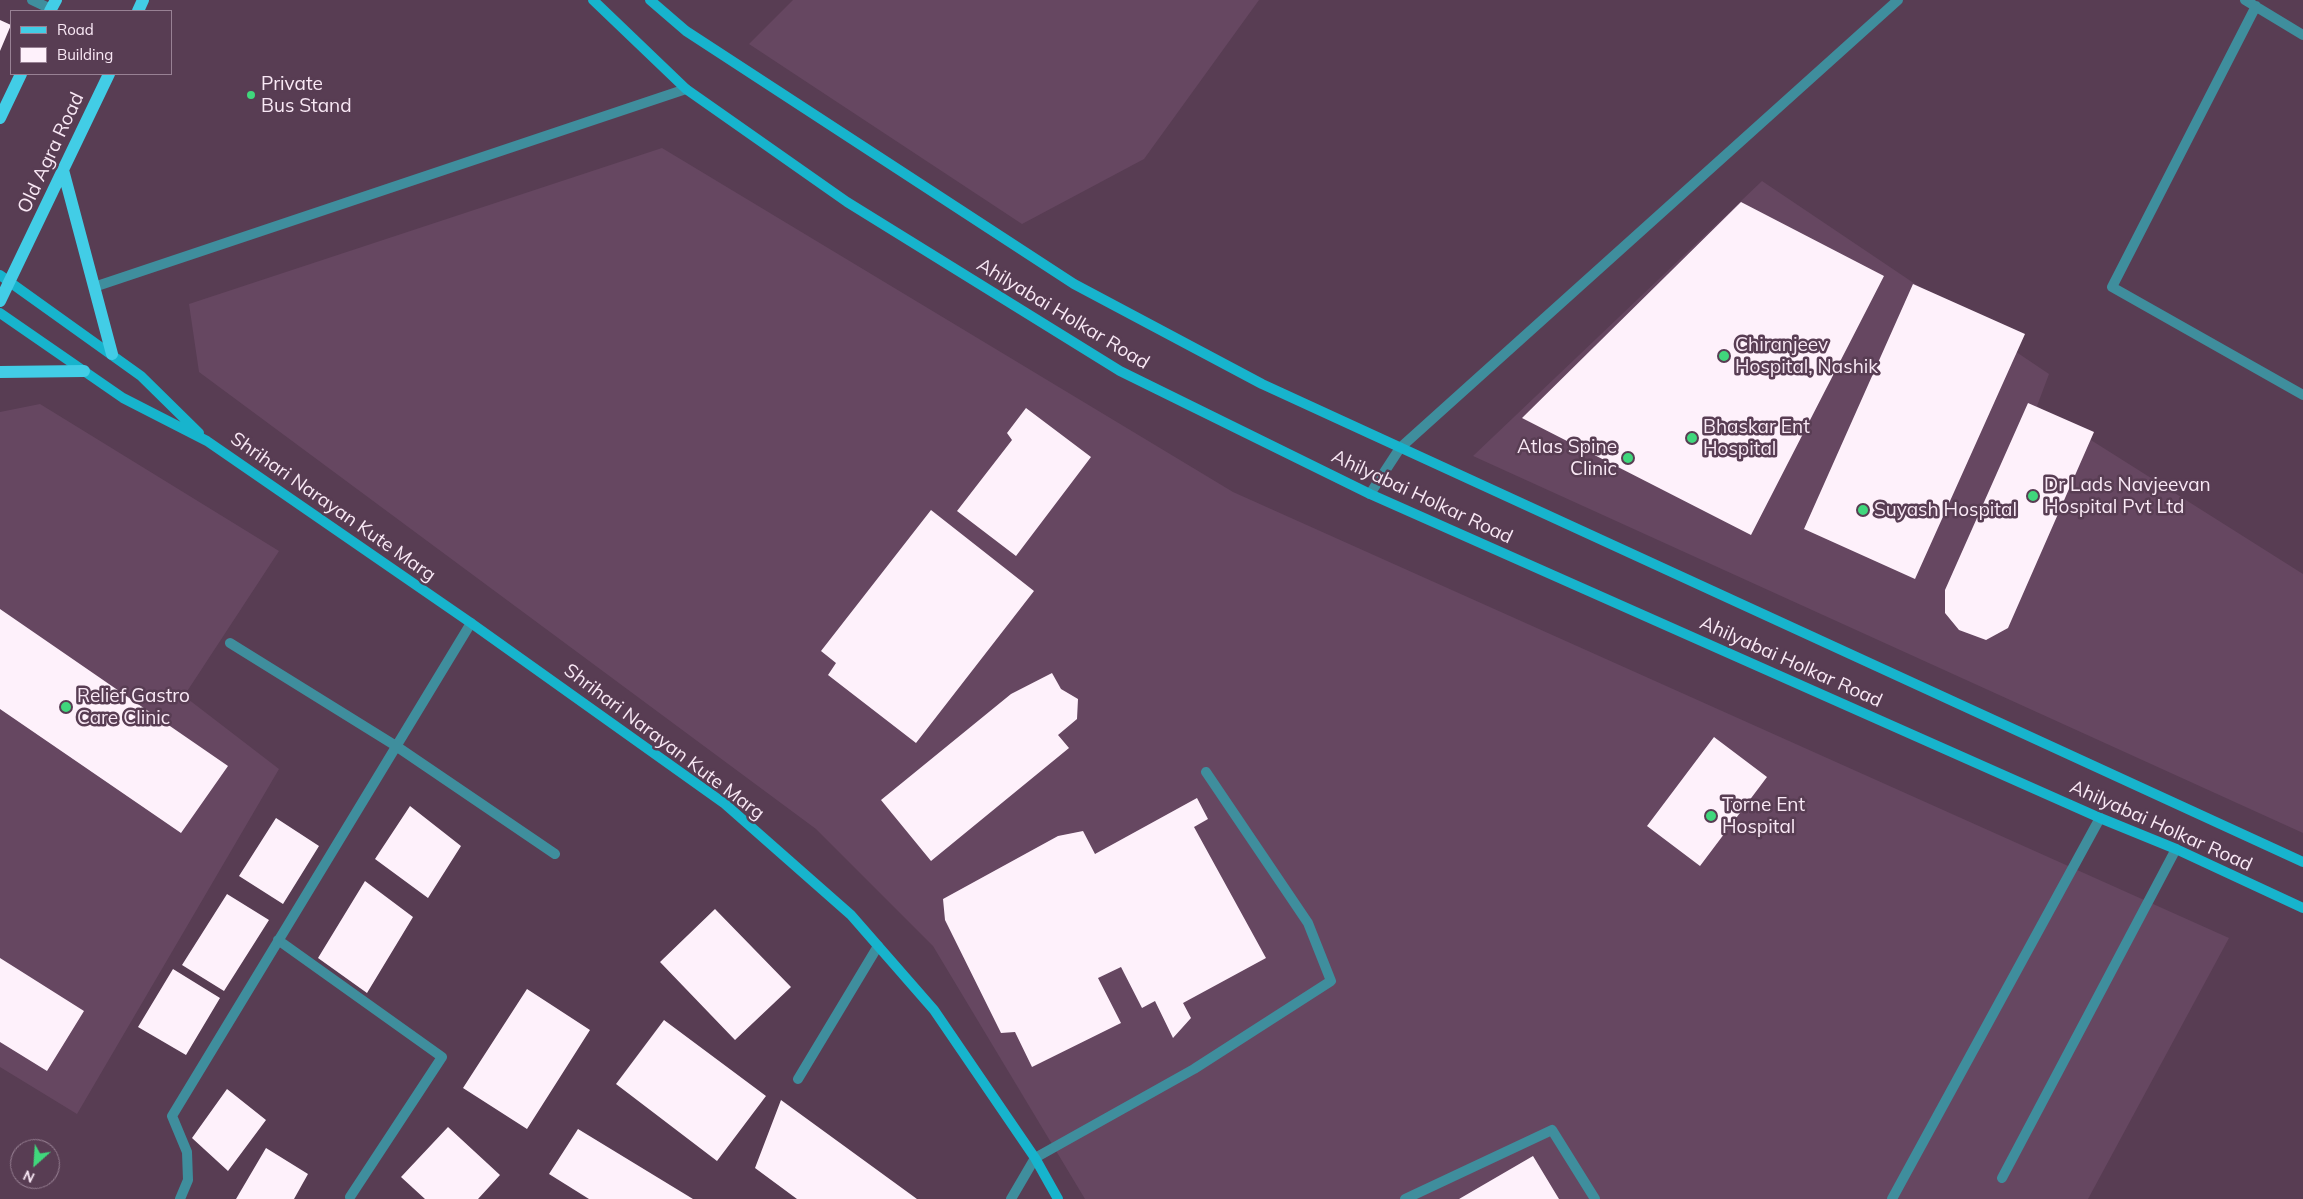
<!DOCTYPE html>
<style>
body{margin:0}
#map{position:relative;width:2303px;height:1199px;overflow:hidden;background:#583d53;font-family:Mulish,sans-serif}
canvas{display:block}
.legend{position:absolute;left:10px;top:10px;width:162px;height:65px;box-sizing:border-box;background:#583d53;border:1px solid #988194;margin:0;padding:6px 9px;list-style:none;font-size:15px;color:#f9e8f5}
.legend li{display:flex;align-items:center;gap:10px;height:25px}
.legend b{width:25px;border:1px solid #988194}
.north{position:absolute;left:10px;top:1139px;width:50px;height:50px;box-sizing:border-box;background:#583d53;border:1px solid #988194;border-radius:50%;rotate:206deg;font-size:14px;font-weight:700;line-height:20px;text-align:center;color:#f9e8f5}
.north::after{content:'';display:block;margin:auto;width:18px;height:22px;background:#40d77c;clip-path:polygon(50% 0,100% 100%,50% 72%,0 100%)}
</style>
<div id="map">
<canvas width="2303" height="1199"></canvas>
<ul class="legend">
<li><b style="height:6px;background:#42cde6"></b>Road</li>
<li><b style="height:14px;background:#fef1fb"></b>Building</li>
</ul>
<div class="north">N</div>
</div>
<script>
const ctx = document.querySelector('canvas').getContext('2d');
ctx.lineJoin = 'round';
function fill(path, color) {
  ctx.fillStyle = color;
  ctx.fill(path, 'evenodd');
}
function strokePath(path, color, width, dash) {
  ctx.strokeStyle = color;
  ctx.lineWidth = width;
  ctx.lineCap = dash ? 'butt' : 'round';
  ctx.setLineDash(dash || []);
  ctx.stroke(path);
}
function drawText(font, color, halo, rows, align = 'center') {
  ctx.font = font + ' Mulish,sans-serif';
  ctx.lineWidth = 5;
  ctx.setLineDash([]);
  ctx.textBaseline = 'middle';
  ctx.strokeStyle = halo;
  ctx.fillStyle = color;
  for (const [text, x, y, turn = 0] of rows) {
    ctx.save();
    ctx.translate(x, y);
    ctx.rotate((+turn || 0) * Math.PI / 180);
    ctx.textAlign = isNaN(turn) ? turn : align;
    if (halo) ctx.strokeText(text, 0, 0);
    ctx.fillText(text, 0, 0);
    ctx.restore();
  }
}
fill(new Path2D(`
 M793,0H1259L1144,159L1022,224L749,44Z
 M662,148L1233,492L2229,938L2088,1199H1085L933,946L816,829L199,372L189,304Z
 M1762,181L2049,374L2037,406L2303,574V833L1473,456Z
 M40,404L279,551L184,696L279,769L77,1114L0,1067V412Z`), '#664761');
fill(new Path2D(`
 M0,20L11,25L0,51Z
 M1741,202L1884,276L1751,535L1522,418Z
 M1913,284L2025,334L1915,579L1804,529Z
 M2028,403L2094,432L2008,628L1986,640L1959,630L1945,613V590Z
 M1026,408L1091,457L1016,556L957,511L1012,440L1007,433Z
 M931,510L1034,591L916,743L828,675L836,663L821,651Z
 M0,609L228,766L181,833L0,709Z
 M1052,673L1061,689L1078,699L1077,719L1058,735L1069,748L931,861L881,800L1011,694Z
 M1714,737L1767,777L1700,866L1647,826Z
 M1197,798L1208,819L1194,827L1266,958L1183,1003L1191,1018L1173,1038L1155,1001L1142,1008L1121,967L1098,978L1121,1023L1032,1067L1015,1032L1001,1033L945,920L943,899L1058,836L1083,831L1095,854Z
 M410,806L461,846L428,898L375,859Z
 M276,818L319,846L283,904L239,876Z
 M365,881L413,917L367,993L318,958Z
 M227,894L269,920L224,991L182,965Z
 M715,909L791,987L735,1040L660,962Z
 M0,958L84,1011L47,1071L0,1042Z
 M173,969L220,998L186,1055L138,1027Z
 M527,989L590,1030L527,1129L463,1088Z
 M664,1020L766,1096L717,1161L616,1084Z
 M227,1089L266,1120L228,1171L192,1138Z
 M781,1100L917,1199H797L755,1168Z
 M448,1127L500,1175L478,1199H425L401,1177Z
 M578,1129L693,1199H589L549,1174Z
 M266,1148L308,1174L294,1199H236Z
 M1533,1156L1559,1199H1459Z`), '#fef1fb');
strokePath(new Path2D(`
 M1405,1199L1552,1130L1595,1199`), '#3f8e9d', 10);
strokePath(new Path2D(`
 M32,0L51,9
 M2245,0L2303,35
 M2256,6L2112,287L2303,395
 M94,287L686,89
 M1370,494L1400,448L1898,0
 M230,643L396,746L555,854
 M278,940L442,1057L350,1197
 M798,1079L878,946
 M2002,1178L2176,849
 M180,1199L188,1180L187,1152L172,1116L471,623
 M1011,1199L1035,1158L1194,1069L1331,981L1308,923L1206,772
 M1892,1199L2100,818`), '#3f8e9d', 10);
strokePath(new Path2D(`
 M593,0L686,89L847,202L1120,371L1370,494L2100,818L2176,849L2303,908
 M650,0L686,31L1074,284L1262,384L2303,862
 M0,275L141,376L199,433
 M0,313L123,398L207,441L471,623L725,804L851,915L934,1010L1035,1158L1058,1199`), '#17b4cd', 10);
strokePath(new Path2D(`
 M50,11L56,0
 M138,11L143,0
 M0,118L21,74
 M63,170L112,354
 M0,301L109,74
 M0,372L84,371`), '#42cde6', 12);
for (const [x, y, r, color] of [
 [251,95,5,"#40d77c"],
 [1724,356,6,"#40d77c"],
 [1692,438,6,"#40d77c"],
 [1628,458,6,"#40d77c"],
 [2033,496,6,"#40d77c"],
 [1863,510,6,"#40d77c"],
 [66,707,6,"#40d77c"],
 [1711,816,6,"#40d77c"]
]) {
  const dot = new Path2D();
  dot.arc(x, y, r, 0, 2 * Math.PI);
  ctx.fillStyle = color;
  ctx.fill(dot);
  strokePath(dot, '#583d53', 2);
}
drawText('19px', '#f9e8f5', '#583d53', [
 ["Private",261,84],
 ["Bus Stand",261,106],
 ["Chiranjeev",1735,345],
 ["Hospital, Nashik",1735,367],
 ["Bhaskar Ent",1703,427],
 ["Hospital",1703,449],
 ["Atlas Spine",1617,447,"right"],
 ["Clinic",1617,469,"right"],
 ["Dr Lads Navjeevan",2044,485],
 ["Hospital Pvt Ltd",2044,507],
 ["Suyash Hospital",1874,510],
 ["Relief Gastro",77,696],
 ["Care Clinic",77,718],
 ["Torne Ent",1722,805],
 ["Hospital",1722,827]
], 'left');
drawText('19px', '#f9e8f5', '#583d53', [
 ["Old Agra Road",51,153,-65],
 ["Ahilyabai Holkar Road",1063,314,31],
 ["Ahilyabai Holkar Road",1422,497,25],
 ["Shrihari Narayan Kute Marg",333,507,35],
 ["Ahilyabai Holkar Road",1791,662,24],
 ["Shrihari Narayan Kute Marg",664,742,37],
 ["Ahilyabai Holkar Road",2161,826,24]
]);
</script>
